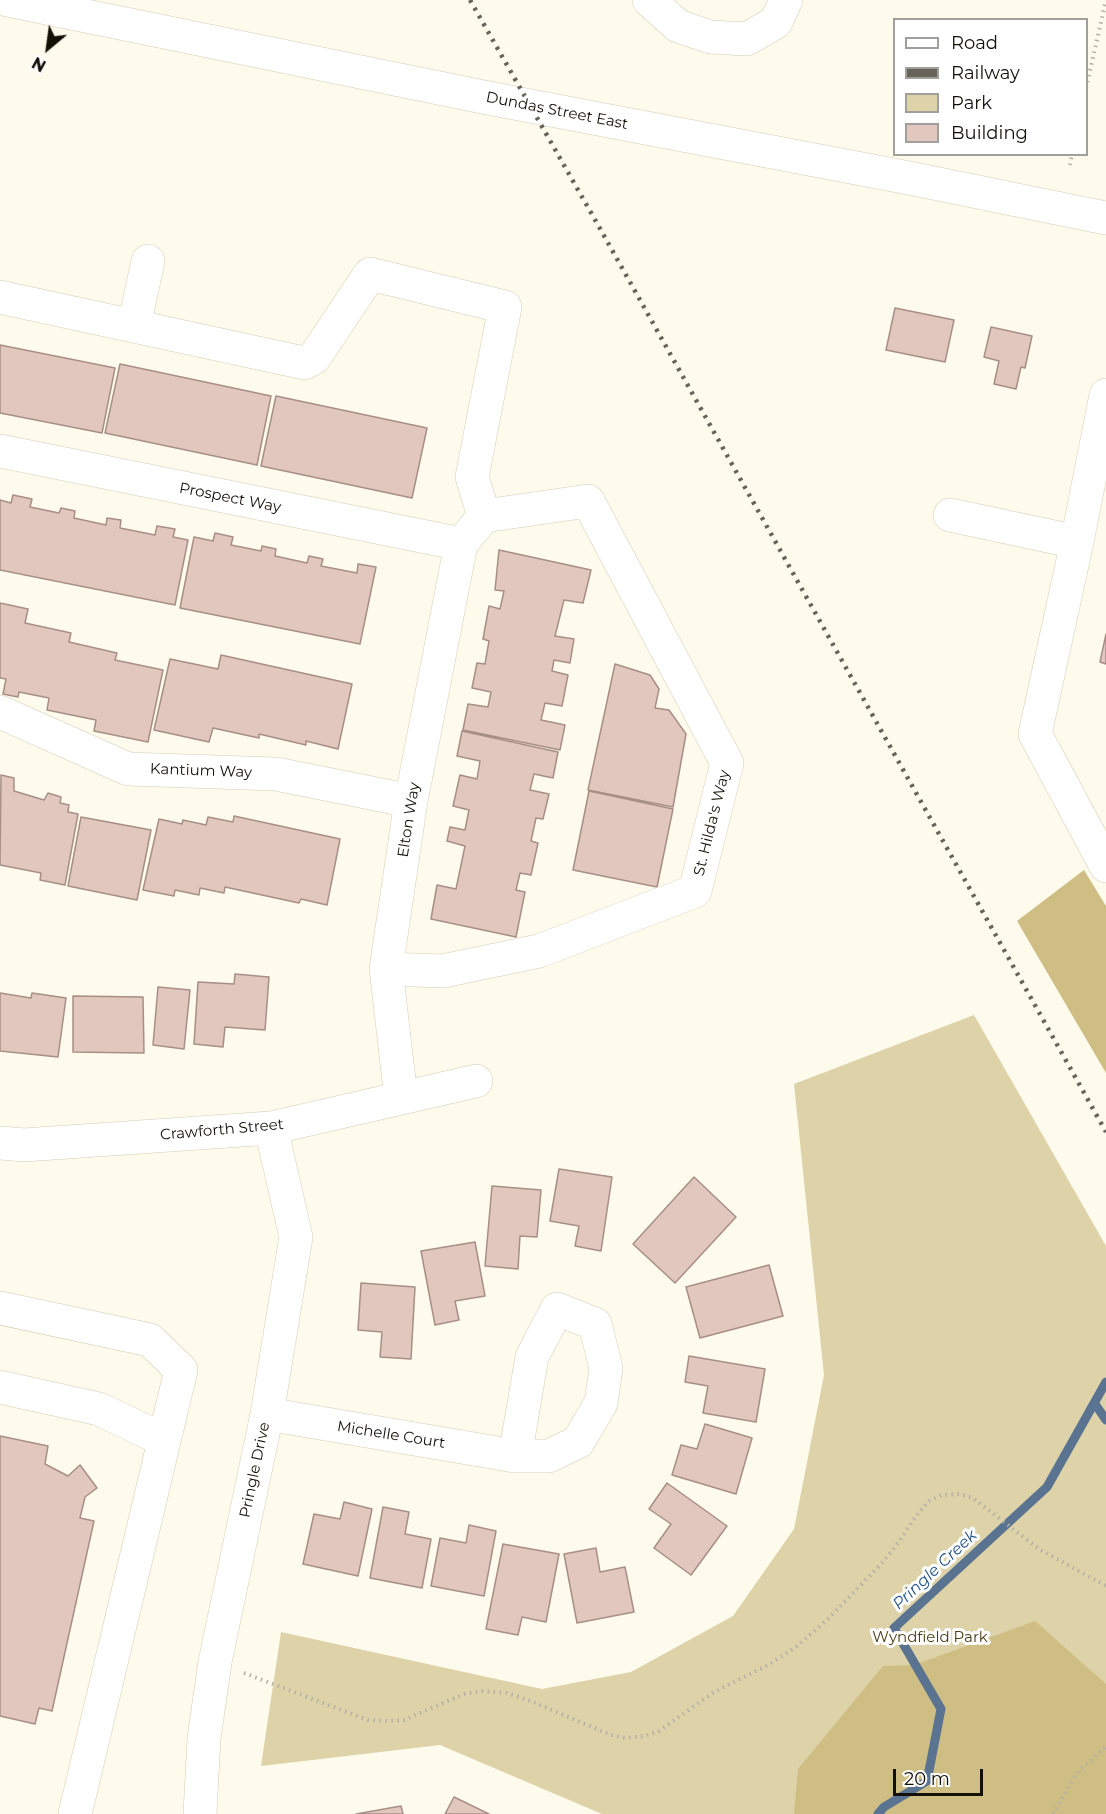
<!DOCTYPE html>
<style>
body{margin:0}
#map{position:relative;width:1106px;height:1814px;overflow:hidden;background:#fefaec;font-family:Montserrat,sans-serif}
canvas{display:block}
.legend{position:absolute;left:893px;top:18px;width:195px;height:138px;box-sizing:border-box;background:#fff;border:2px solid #a19f9c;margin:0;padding:8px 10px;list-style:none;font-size:18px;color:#131008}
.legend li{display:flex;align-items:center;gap:12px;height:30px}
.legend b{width:30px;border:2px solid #a19f9c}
.north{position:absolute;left:18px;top:18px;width:60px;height:60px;-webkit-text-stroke:4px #fff;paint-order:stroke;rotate:209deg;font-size:16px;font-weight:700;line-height:24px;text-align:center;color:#131008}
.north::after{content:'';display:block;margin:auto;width:21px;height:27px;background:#131008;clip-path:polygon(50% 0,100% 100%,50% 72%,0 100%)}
.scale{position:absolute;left:893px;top:1769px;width:90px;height:27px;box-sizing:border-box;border:3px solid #131008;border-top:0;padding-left:8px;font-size:18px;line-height:21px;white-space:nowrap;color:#131008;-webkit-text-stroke:4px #fff;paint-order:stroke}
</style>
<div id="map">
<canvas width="1106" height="1814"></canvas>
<ul class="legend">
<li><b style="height:8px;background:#fff"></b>Road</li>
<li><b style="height:8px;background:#666359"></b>Railway</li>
<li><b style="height:16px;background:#ded2a8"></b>Park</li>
<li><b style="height:16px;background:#e2c7be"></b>Building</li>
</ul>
<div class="north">N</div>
<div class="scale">20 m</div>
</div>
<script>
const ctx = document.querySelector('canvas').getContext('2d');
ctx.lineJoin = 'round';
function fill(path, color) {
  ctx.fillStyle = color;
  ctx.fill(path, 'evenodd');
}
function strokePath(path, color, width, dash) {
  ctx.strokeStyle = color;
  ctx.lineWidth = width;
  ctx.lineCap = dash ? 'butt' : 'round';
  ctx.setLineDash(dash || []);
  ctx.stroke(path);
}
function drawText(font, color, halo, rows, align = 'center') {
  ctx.font = font + ' Montserrat,sans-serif';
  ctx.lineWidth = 6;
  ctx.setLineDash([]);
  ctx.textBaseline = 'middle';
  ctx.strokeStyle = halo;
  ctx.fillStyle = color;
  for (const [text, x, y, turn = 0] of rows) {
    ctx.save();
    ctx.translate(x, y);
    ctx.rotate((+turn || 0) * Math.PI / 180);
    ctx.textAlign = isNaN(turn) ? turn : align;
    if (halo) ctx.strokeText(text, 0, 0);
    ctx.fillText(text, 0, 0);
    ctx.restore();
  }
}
fill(new Path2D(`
 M974,1015L1106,1246V1814H602L440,1745L261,1766L281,1632L542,1689L631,1672L733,1616L794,1529L824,1375L794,1084Z`), '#ded2a8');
fill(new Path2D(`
 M1084,870L1106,906V1073L1017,921Z
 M1035,1621L1106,1684V1814H794L798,1769L883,1666L914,1665Z`), '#cebe84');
strokePath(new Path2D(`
 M1095,1404L1106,1420
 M878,1814L884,1807L927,1781L941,1709L894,1628L1047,1487L1106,1382`), '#5a7390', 9);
const building = new Path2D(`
 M895,308L954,320L945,362L886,350Z
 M991,327L1032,336L1025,368L1021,367L1016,389L994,384L999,361L984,357Z
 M0,345L115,368L102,433L0,413Z
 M120,364L271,396L257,465L105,433Z
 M276,396L427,428L412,498L261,466Z
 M13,495L32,499L30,507L59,513L61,508L75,511L74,518L106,525L107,518L121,520L120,528L155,535L157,526L175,529L173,537L188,540L175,605L0,570V500L11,503Z
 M215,533L233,537L231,545L261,551L262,546L276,549L275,556L307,563L309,556L323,559L321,566L357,573L358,564L376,567L360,644L180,608L194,537L213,541Z
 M499,550L591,570L583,603L564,600L555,636L574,639L570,663L554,660L552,671L568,675L562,706L545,703L541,720L565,725L560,750L463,730L468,704L488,707L491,692L472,688L477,663L485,664L489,641L483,639L489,606L500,609L504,591L495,590Z
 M0,603L28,609L25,623L71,633L69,642L117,653L115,660L163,670L148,742L94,731L96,720L47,710L49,698L19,692L18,697L3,694L6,679L0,678Z
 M1106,634V664L1100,662Z
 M221,655L352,684L338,749L306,741V745L259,734V738L213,728L209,742L154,730L170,659L218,669Z
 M615,664L650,675L659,689L655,708L669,710L686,734L673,807L588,790Z
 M462,731L558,752L553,778L534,774L530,790L549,794L543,819L536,818L531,841L538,843L531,875L520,873L516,890L525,892L516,937L431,919L437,885L456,889L465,846L447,841L450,827L465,830L469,810L453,806L460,775L477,779L480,761L457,756Z
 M1,775L14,778V791L44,800L48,793L61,797L60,803L69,805L68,812L78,814L65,885L40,880L41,873L0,865Z
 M589,791L673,809L657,887L573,870Z
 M234,816L340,839L327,905L301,899L299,903L225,887L224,893L200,888L199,895L175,890L174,896L143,890L159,819L182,824L183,820L206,825L208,817L233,822Z
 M81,817L151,830L137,900L68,886Z
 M235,974L269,977L265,1030L225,1027L223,1047L194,1044L198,982L234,984Z
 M158,987L190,990L184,1049L153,1045Z
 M0,993L31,998L32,993L66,998L58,1057L0,1051Z
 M73,996L143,997L144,1053L73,1052Z
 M559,1169L612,1177L601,1251L575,1246L579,1226L550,1221Z
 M694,1177L736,1217L675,1283L633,1244Z
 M492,1186L541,1190L537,1237L520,1236L518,1269L485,1266Z
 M475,1242L485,1296L455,1301L459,1320L435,1325L421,1251Z
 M769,1265L783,1316L700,1338L686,1287Z
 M361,1283L415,1287L411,1359L380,1357L382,1332L358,1330Z
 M689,1356L765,1369L756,1422L703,1413L708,1386L685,1382Z
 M705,1424L752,1438L736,1494L672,1475L681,1445L697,1449Z
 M0,1436L48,1446L45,1464L68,1476L80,1465L97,1488L85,1497L80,1518L94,1521L52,1711L39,1708L35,1724L0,1716Z
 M667,1483L727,1526L691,1575L654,1548L671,1524L649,1509Z
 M344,1502L372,1509L358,1576L303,1564L314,1514L340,1519Z
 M383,1507L409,1512L405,1534L431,1539L422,1588L370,1578Z
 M469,1525L496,1531L484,1596L431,1586L440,1538L466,1543Z
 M503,1544L559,1554L546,1622L522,1617L518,1635L486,1629Z
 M596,1548L600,1572L625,1567L634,1612L577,1623L564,1554Z
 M454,1797L489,1814H445Z
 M401,1806L403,1814H356Z`);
fill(building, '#e2c7be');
strokePath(building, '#a78f86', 1.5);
const minor = new Path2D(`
 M649,0L678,26L710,37L747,39L776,22L786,0
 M0,297L304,363L314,358L370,274L505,307L472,477L484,516
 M134,326L148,261
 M1106,395L1077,542L1035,734L1106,866
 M0,451L461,544
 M950,515L1077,542
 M0,712L128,769L276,774L411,801
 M386,969L443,971L539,951L695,891L727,763L588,501L484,516L461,544L411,801L386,969L401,1098
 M0,1143L24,1145L271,1128L476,1081
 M0,1308L150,1340L181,1370L75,1814
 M0,1387L99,1409L164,1440
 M267,1414L515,1456H549L578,1442L601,1403L606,1368L595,1324L557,1309L532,1357L515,1456
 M200,1814L204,1738L215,1662L267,1414L296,1237L271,1128`);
const major = new Path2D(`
 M8,0L483,97L909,178L1106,218`);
strokePath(minor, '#d3cdb5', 34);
strokePath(major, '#d3cdb5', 34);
strokePath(new Path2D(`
 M1086,88L1106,0
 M1070,165L1072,154
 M244,1673L368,1720L388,1721L404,1720L464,1694L482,1691L507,1693L533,1702L611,1735L626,1738L645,1736L659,1731L714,1692L770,1664L796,1647L827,1620L883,1562L898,1543L919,1512L929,1501L942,1495L959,1494L973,1498L1039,1549L1106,1586
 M1053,1814L1076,1774L1106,1746`), '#b5b1a5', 4, [1.5, 4.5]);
strokePath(minor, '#fff', 33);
strokePath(major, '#fff', 33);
strokePath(new Path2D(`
 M470,0L598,225L1106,1132`), '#666359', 4.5, [3, 6]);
drawText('15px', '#131008', '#fff', [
 ["Dundas Street East",557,111,11],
 ["Prospect Way",230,498,11],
 ["Kantium Way",201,771,2],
 ["Elton Way",409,820,-81],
 ["St. Hilda's Way",712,823,-76],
 ["Crawforth Street",222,1130,-5],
 ["Michelle Court",391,1435,9],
 ["Pringle Drive",255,1470,-78]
]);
drawText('15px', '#4a3e10', '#fff', [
 ["Wyndfield Park",930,1638]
]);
drawText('italic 16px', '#20528b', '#fff', [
 ["Pringle Creek",935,1570,-43]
]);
</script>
